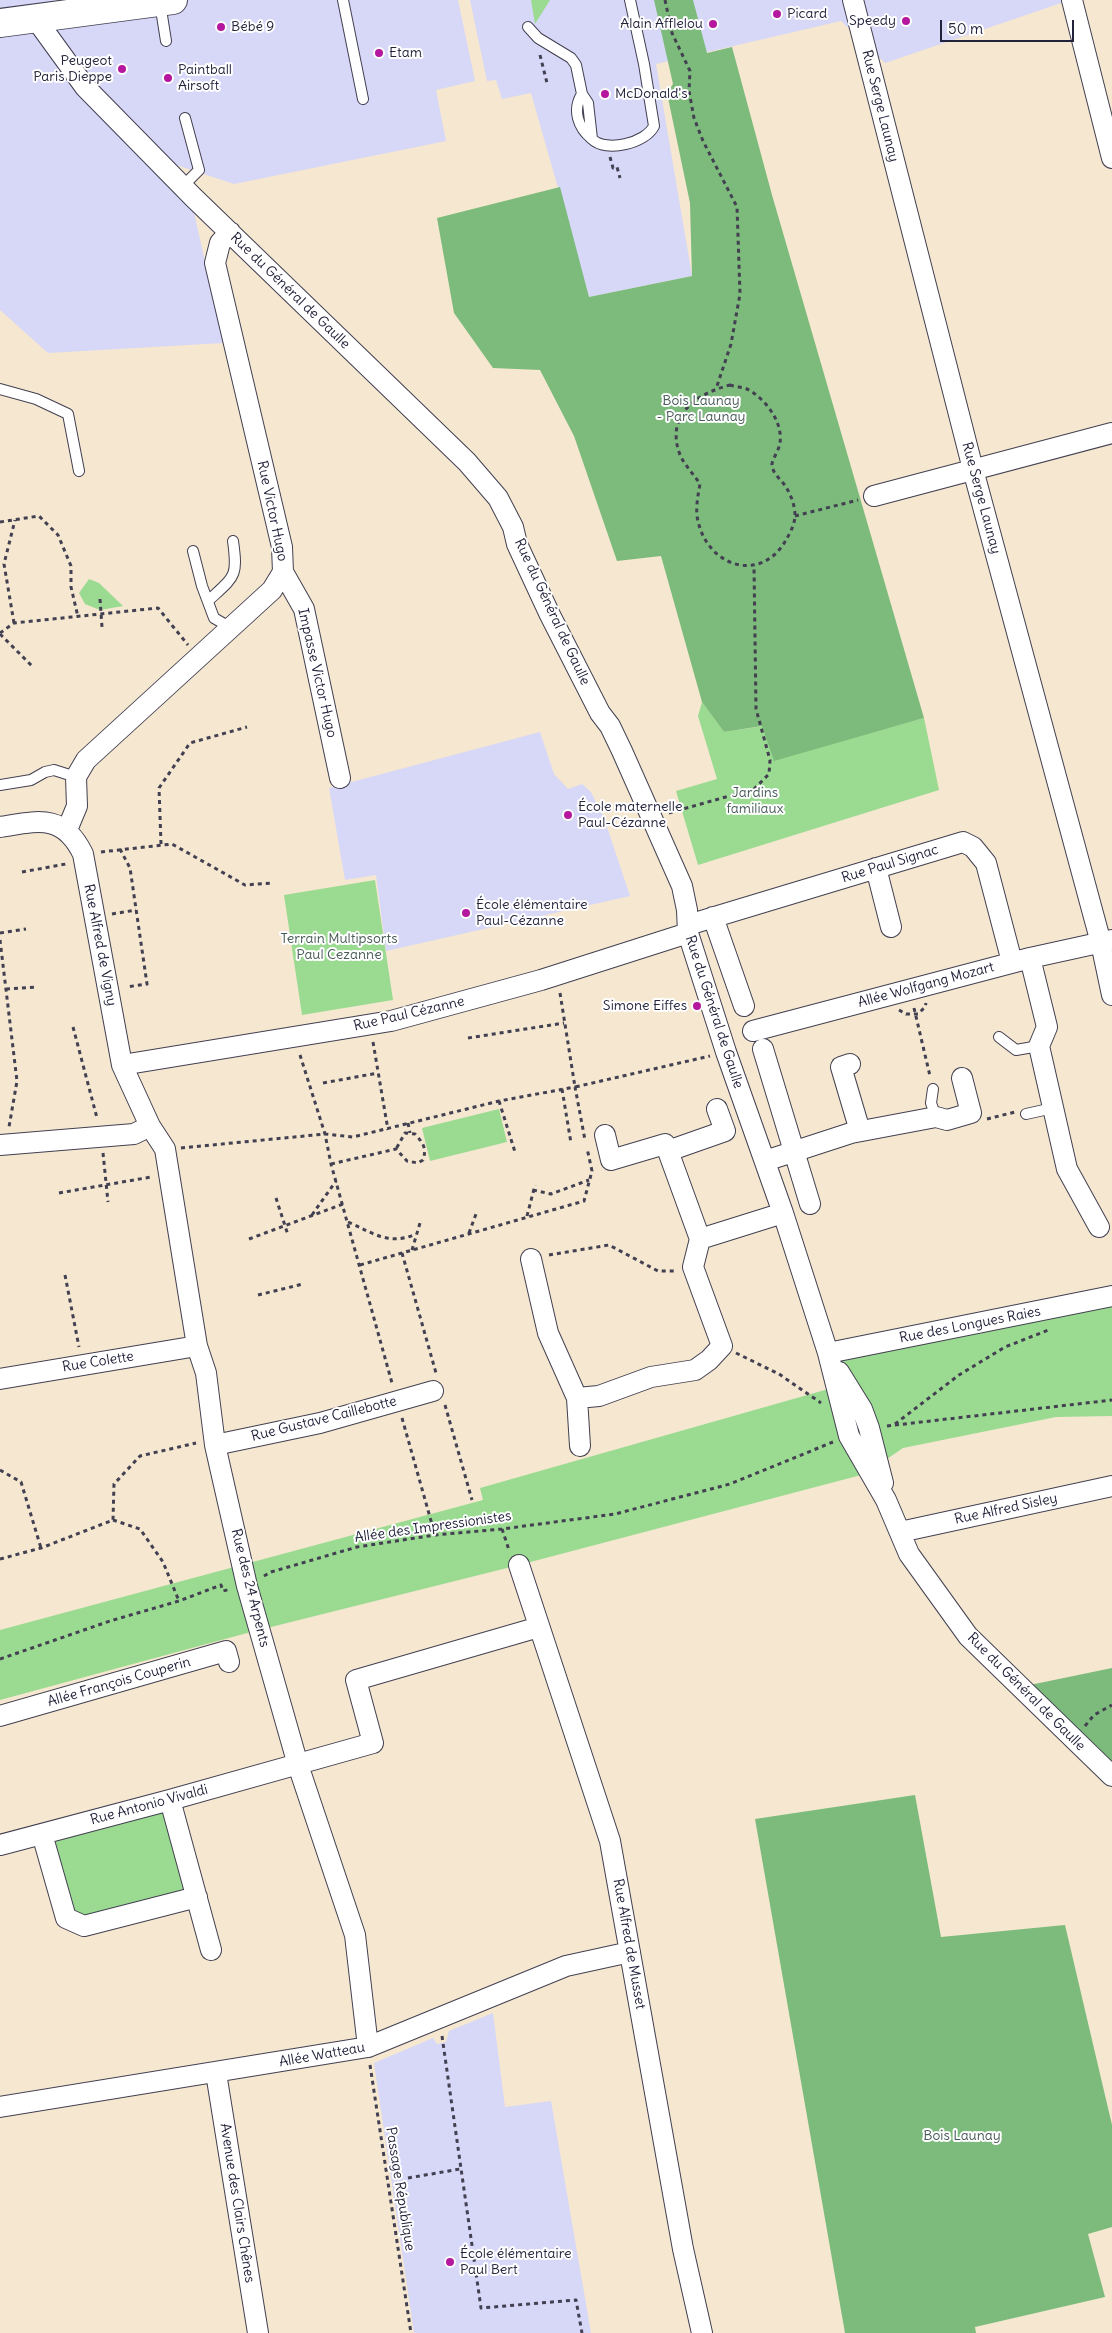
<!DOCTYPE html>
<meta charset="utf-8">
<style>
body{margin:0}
#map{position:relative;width:1112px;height:2333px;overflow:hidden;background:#f5e7d0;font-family:Delius,sans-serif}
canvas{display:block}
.scale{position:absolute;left:940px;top:20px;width:134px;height:22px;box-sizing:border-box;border:2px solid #22223b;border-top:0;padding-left:6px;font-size:15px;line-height:18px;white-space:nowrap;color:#22223b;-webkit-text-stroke:4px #fff;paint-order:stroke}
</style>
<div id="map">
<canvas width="1112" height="2333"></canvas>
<div class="scale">50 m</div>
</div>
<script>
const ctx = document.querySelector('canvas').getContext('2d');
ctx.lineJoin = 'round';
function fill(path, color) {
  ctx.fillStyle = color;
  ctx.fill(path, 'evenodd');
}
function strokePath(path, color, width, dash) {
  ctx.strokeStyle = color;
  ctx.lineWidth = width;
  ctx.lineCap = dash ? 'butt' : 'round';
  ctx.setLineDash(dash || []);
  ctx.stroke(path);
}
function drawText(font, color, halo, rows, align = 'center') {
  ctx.font = font + ' Delius,sans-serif';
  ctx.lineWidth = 4;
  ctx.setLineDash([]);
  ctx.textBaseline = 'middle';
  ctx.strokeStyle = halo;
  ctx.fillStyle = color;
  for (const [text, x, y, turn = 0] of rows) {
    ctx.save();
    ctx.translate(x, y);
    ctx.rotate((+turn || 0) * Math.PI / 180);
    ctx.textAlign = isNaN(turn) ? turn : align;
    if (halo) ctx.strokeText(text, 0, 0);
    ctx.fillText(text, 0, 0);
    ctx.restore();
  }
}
fill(new Path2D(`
 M0,0H458L475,81L436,90L446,141L234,184L134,151L194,212L223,343L48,353L0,310Z
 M470,0H1070L885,63L841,21L656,64L692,276L589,297L531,93L502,99L496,80L487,81Z
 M540,732L554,774L568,789L582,784L591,792L604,818L630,896L386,951L376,875L345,880L329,788Z
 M493,2013L505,2107L551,2101L591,2333H414L374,2063L433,2038L437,2044L446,2042L449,2031Z`), '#d7d7f8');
fill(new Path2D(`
 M531,0H550L535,24Z
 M89,579L99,583L123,606L100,610L85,604L79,593Z
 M702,702L724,732L763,726L774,760L924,718L939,790L698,865L676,791L717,779L698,716Z
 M375,880L393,1000L302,1015L284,895Z
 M499,1109L507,1142L430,1161L422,1128Z
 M1112,1302V1416L1056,1417L903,1448L865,1474L519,1565L251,1632L0,1700V1630L483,1500L480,1488L846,1384L832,1360Z
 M170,1800L197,1897L84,1926L66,1918L42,1834Z`), '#9bdb91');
fill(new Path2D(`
 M654,0H693L707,53L732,47L772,195L924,718L774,761L762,726L724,732L702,702L661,556L617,561L574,436L540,370L493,368L454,313L437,218L560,187L589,297L692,276L690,203L667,93L673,84Z
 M1112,1668V1768L1025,1686Z
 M915,1795L941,1937L1065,1925L1112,2125V2227L1088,2234L1105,2297L975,2327L976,2333H845L755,1819Z`), '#7cbb7b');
const service = new Path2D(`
 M343,0L363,99
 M160,3L166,41
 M528,27L538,38L571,58L576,65L582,94L588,103L592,139C606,153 646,143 654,126L644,64L630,0
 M582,94C572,110 578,128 592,139
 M183,186L199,170L185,118
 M0,389L36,399L68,414L79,471
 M193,551L202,586L214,618L231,628
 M209,600C235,576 238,577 233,541
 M0,785L31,780L45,772L54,770L76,777
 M999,1037L1016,1050L1039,1046
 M933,1089L931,1103L936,1117
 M1026,1114L1053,1108`);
const minor = new Path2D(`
 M853,0L975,477L1101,943L1112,995
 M1072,0L1112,158
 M35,18L85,87L193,197L467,462L498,498L513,527L517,544L550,615L600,713L610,726L622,751L682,886L687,910L688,933L726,1052L783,1213L828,1353L849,1436L886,1500L909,1554L968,1636L1112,1776
 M874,496L1112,433
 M283,572L304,609L340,778
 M0,827C38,821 63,813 83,854L122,1065L150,1126L165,1149L197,1346L206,1373L215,1445L247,1586L298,1765L355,1935L368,2047
 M67,830L77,806L76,777L86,760L272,590L283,572L282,547L215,263L220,243L230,232
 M876,868L891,927
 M713,917L744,1006
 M688,925L963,842L973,847L986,863L1012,962
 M1030,958L1047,1027L1039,1046L1067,1169L1099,1227
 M753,1031L1030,958L1112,940
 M763,1049L810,1204
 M850,1064L841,1067L860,1131
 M122,1065L391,1021L541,980L688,933
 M605,1135L611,1160L665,1144L668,1151L725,1131L717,1109
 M0,1145L134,1134L150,1126
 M668,1151L700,1239L783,1213
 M765,1161L851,1133L936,1117L947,1120L971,1113L962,1078
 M531,1259L548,1333L577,1398L599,1396L651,1377L695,1370L709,1360L722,1346L693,1267L700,1239
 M828,1353L1112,1296
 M839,1372L862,1409L869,1428L883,1483
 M0,1379L197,1346
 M577,1398L580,1446
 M215,1445L320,1423L433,1391
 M900,1532L1112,1486
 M519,1565L610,1841L683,2249L702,2333
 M0,1716L226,1651L229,1662
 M170,1800L211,1950
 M42,1834L66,1918L84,1926L197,1897
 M0,1845L170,1800L373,1743L356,1680L539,1627
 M216,2073L258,2333
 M0,2107L368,2047L566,1966L630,1952`);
const secondary = new Path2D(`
 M0,23L173,0`);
strokePath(service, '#424051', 12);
strokePath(minor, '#424051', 22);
strokePath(secondary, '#424051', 30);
strokePath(new Path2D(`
 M665,0L672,33L690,71L689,91L694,118L703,141L737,207L740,294L731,344L716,389
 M540,55L547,83
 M610,157L613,168L617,167L620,178
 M730,385C736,387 744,387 749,390C766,400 783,422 780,443C779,450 773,458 772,464C772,474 782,480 786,487C791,495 795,506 795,515C795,524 790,533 786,540C761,584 708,567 698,521C695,510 698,495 700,484C693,473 683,464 679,452C666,413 699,393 730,385Z
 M795,516L858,500
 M0,522L39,516L58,535L71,566V587L78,617
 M100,599L102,627
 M14,623L4,564L15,520
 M0,633L14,623L158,608L188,645
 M0,634L34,668
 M669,813L754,789L769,774L770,760L756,709L754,566
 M161,844L159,788L190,743L247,727
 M120,849L130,868L147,984L126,987
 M101,852L172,844L245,885L272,883
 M22,872L66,864
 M112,914L136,910
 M0,933L26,929
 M0,940L17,1081L9,1127
 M6,989L36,987
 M560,993L575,1087L710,1056
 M914,1008L930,1076
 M899,1010L906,1014H918L925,1007L926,1003
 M73,1027L97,1118
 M468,1038L564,1023
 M373,1042L388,1130
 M300,1055L325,1134L331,1164L392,1383
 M323,1083L378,1073
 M562,1089L571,1143
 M499,1101L515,1152
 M987,1119L1015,1112
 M408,1123L410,1133
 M181,1148L325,1134L353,1137L499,1101L575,1087L585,1140
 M103,1153L108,1202
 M331,1164L396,1149L407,1161L418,1163L423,1160C427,1148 423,1143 415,1134L405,1133L396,1149
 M533,1190L551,1194L589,1180
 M59,1193L151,1177
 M276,1198L288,1235
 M312,1215L336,1181
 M527,1216L535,1185
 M348,1222C373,1233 389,1246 416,1234
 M469,1233L476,1214
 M249,1239L343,1204
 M412,1250L420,1223
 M402,1253L436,1373
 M549,1255L609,1245L658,1271H675
 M360,1265L584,1201L592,1171L587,1148
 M65,1275L79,1347
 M258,1295L303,1284
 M736,1353L779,1374L821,1403
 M445,1405L472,1500
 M402,1418L435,1535
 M895,1424L959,1375L1005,1347L1051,1329
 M887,1426L1112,1400
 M0,1470L21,1482L41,1548
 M113,1520L140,1529L163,1562L179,1601
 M502,1529L509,1550
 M0,1559L41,1548L113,1520L114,1484L140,1456L196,1443
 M264,1576L271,1572L357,1547L435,1535L502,1529L615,1514L730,1484L833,1442
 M0,1659L110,1621L179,1601L221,1585L223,1591L231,1589
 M1085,1726L1094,1715L1112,1705
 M442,2036L481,2308L576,2300L582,2333
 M370,2065L411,2333
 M408,2178L460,2169`), '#424051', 3, [4, 4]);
strokePath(service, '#fff', 10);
strokePath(minor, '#fff', 20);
strokePath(secondary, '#fff', 28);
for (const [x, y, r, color] of [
 [777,14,5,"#b5179e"],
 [906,21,5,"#b5179e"],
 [713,24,5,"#b5179e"],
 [221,27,5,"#b5179e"],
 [379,53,5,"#b5179e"],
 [122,69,5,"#b5179e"],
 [168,78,5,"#b5179e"],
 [605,94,5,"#b5179e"],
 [568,815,5,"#b5179e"],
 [466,913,5,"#b5179e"],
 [697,1006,5,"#b5179e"],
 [450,2262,5,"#b5179e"]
]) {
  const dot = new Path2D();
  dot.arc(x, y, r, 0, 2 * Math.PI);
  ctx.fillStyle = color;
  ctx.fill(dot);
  strokePath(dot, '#fff', 2);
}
drawText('14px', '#22223b', '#fff', [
 ["Picard",787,14],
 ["Speedy",896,21,"right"],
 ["Alain Afflelou",703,24,"right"],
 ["Bébé 9",231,27],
 ["Etam",389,53],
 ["Peugeot",112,61,"right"],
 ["Paris Dieppe",112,77,"right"],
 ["Paintball",178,70],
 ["Airsoft",178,86],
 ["McDonald's",615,94],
 ["École maternelle",578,807],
 ["Paul-Cézanne",578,823],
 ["École élémentaire",476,905],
 ["Paul-Cézanne",476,921],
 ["Simone Eiffes",687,1006,"right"],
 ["École élémentaire",460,2254],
 ["Paul Bert",460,2270]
], 'left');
drawText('14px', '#22223b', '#fff', [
 ["Rue Serge Launay",880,106,76],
 ["Rue du Général de Gaulle",290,291,44],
 ["Rue Serge Launay",981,498,75],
 ["Rue Victor Hugo",272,511,78],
 ["Rue du Général de Gaulle",552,612,65],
 ["Impasse Victor Hugo",317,673,77],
 ["Rue Paul Signac",890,864,-17],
 ["Rue Alfred de Vigny",100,945,79],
 ["Allée Wolfgang Mozart",926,985,-15],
 ["Rue du Général de Gaulle",714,1012,72],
 ["Rue Paul Cézanne",409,1014,-13],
 ["Rue des Longues Raies",970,1325,-11],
 ["Rue Colette",98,1362,-9],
 ["Rue Gustave Caillebotte",324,1419,-14],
 ["Rue Alfred Sisley",1006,1509,-12],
 ["Allée des Impressionistes",433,1527,-8],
 ["Rue des 24 Arpents",250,1588,76],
 ["Allée François Couperin",119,1682,-16],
 ["Rue du Général de Gaulle",1026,1692,45],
 ["Rue Antonio Vivaldi",149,1805,-15],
 ["Rue Alfred de Musset",629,1944,80],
 ["Allée Watteau",322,2055,-10],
 ["Passage République",400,2189,81],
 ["Avenue des Clairs Chênes",237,2203,81]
]);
drawText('14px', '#465a55', '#fff', [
 ["Bois Launay",701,401],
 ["- Parc Launay",701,417],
 ["Jardins",755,793],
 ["familiaux",755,809],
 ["Terrain Multipsorts",339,939],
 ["Paul Cezanne",339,955],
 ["Bois Launay",962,2136]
]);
</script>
